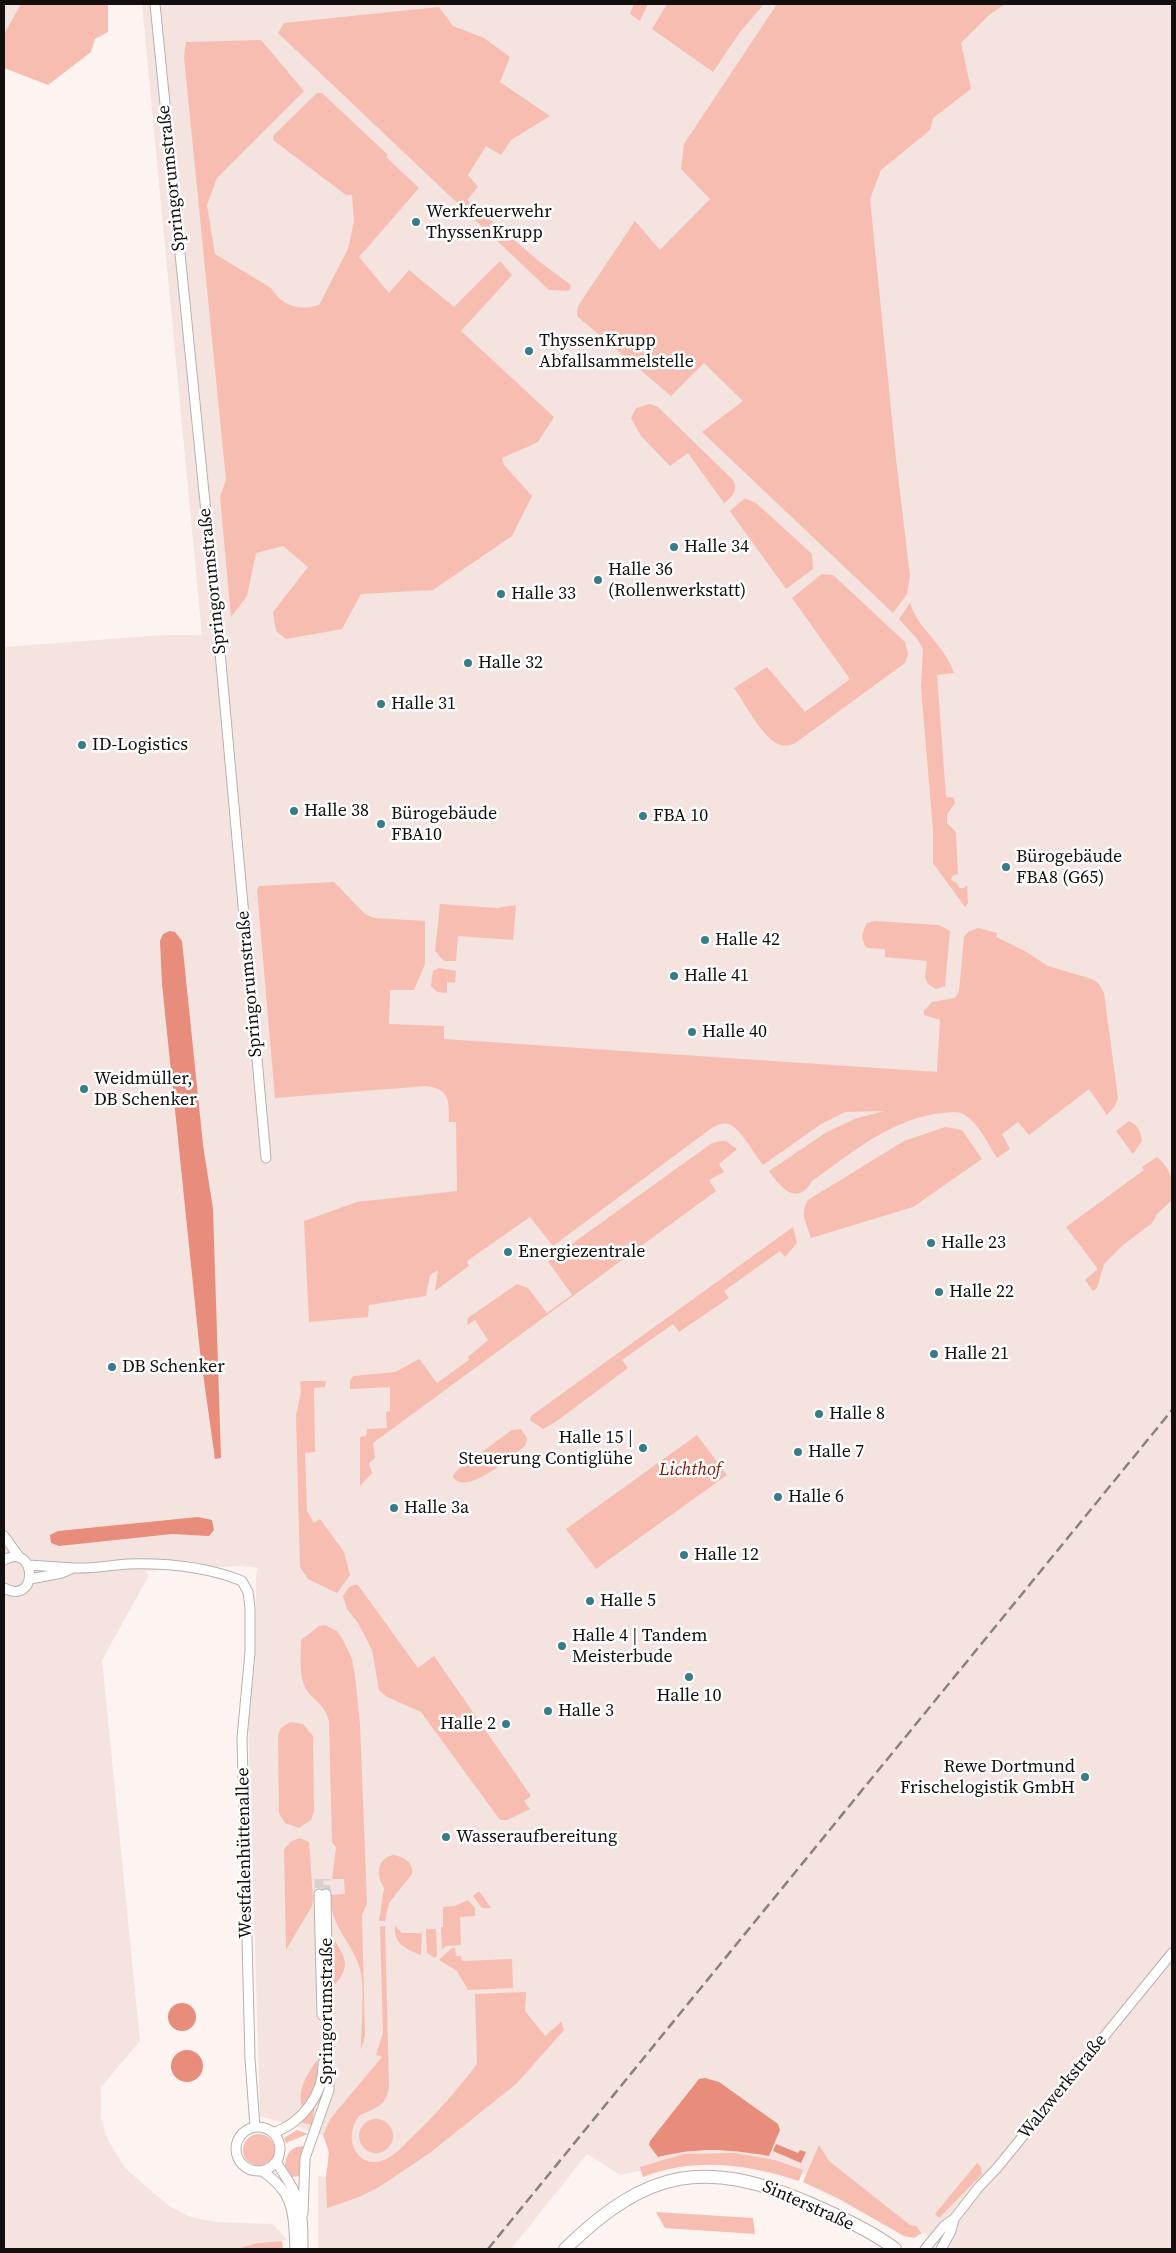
<!DOCTYPE html>
<meta charset="utf-8">
<style>
body{margin:0}
#map{position:relative;width:1176px;height:2253px;overflow:hidden;background:#fdf3f1;font-family:"Source Serif 4",serif}
canvas{display:block}
.frame{position:absolute;inset:0;border:5px solid #120f0e;pointer-events:none}
</style>
<div id="map">
<canvas width="1176" height="2253"></canvas>
<div class="frame"></div>
</div>
<script>
const ctx = document.querySelector('canvas').getContext('2d');
ctx.lineJoin = 'round';
function fill(path, color) {
  ctx.fillStyle = color;
  ctx.fill(path, 'evenodd');
}
function strokePath(path, color, width, dash) {
  ctx.strokeStyle = color;
  ctx.lineWidth = width;
  ctx.lineCap = dash ? 'butt' : 'round';
  ctx.setLineDash(dash || []);
  ctx.stroke(path);
}
function drawText(font, color, halo, rows, align = 'center') {
  ctx.font = font + ' "Source Serif 4",serif';
  ctx.lineWidth = 5;
  ctx.setLineDash([]);
  ctx.textBaseline = 'middle';
  ctx.strokeStyle = halo;
  ctx.fillStyle = color;
  for (const [text, x, y, turn = 0] of rows) {
    ctx.save();
    ctx.translate(x, y);
    ctx.rotate((+turn || 0) * Math.PI / 180);
    ctx.textAlign = isNaN(turn) ? turn : align;
    if (halo) ctx.strokeText(text, 0, 0);
    ctx.fillText(text, 0, 0);
    ctx.restore();
  }
}
fill(new Path2D(`
 M4,4H21L4,34Z
 M142,4H1172V2249H952L832,2180L764,2166L706,2157L620,2175L587,2154L511,2249H318V2176L326,2177L329,2158L327,2141L323,2135L260,2116L248,1711L255,1667L256,1576L258,1568L239,1566L145,1571L149,1575L102,1660L140,2041L101,2087V2119L108,2140L125,2168L169,2206L191,2217L215,2222L273,2224L287,2240L258,2243L236,2249H4V647L163,635H202Z`), '#f5e3df');
fill(new Path2D(`
 M21,4H108V32L95,39L91,52L48,85L4,68V34Z
 M634,4H648L640,21L630,14Z
 M667,4H764L740,32L713,72L652,29Z
 M777,4H1005L989,15L961,43L971,89L933,118L930,130L881,170L870,199L896,459L910,576L907,594L893,613L702,432L743,401L704,363L671,396L577,316L578,306L635,221L660,250L710,199L681,169L684,144Z
 M439,7L453,26L484,38L510,57L500,82L550,116L511,140L501,155L486,146L468,175L478,187L467,200L540,262L571,285L569,291L549,290L278,33L284,23Z
 M261,40L304,91L217,178L207,205L215,254L271,288C282,306 299,311 319,305L348,249L354,222L352,195H346L273,140L274,135L317,93H322L388,155L386,157L419,188L359,257L389,293L409,270L454,307L500,261L512,275L461,331L554,417L538,442L502,458L504,465L532,496L512,536L433,590L361,594L342,629L286,639L276,631L273,612L308,567L283,546L256,553L247,596L231,617L220,497L226,480L184,57L186,42Z
 M650,404L658,407L734,481C737,492 733,496 724,503L688,453L670,466L641,436L631,418L636,408Z
 M745,498L756,503L812,554L813,569L786,589L730,511Z
 M822,574L833,575L905,642L908,654L905,663L794,744C789,745 784,747 778,744C763,738 744,702 734,688L767,667L805,712L850,679L792,598Z
 M910,603C919,631 943,642 954,673L937,675L946,797H953L955,803L947,814V823L956,832L958,874L952,876L951,880L957,883L959,888H964L967,885L968,903L965,907L933,863V830L921,688L923,649L918,640L899,619Z
 M334,882L365,914L374,918L425,921V964L414,990H390L389,1024L444,1026V1039L937,1072L940,1020L924,1015V1011L932,1002L955,998L959,991L964,937L968,932L978,928L997,933L996,937L1023,950L1048,966L1092,979L1099,984L1104,993L1118,1098L1115,1106L1107,1115L1089,1089L1029,1135L1018,1122L1002,1134L1010,1149L997,1158C988,1144 979,1124 965,1115C958,1111 950,1112 943,1113C894,1117 851,1153 812,1181C797,1207 781,1188 769,1171L827,1132L857,1118L885,1111L845,1112L821,1124L763,1165C755,1155 740,1128 729,1124C723,1122 719,1125 713,1127L553,1246L530,1217L467,1261L469,1266L435,1291L438,1270L430,1275L426,1296L369,1305L368,1317L309,1322L304,1221L357,1202L457,1191L456,1122H449C449,1100 450,1089 426,1086L275,1098L257,890L259,886Z
 M440,904L497,908L516,905L513,940L458,936L456,961H444L435,951Z
 M875,921L939,925L950,931L945,986L936,989L928,984L925,977L927,961L885,957V949L867,948C860,940 862,932 867,923Z
 M439,968L456,971L455,983L447,982V993L437,992L431,986L433,971Z
 M1129,1121C1138,1125 1141,1132 1142,1141L1133,1154L1116,1131Z
 M945,1127L962,1130L982,1159L913,1207L811,1238C807,1223 799,1215 808,1200L904,1141Z
 M720,1141H726L737,1149L719,1164L724,1172L709,1180L716,1191L373,1443L375,1458L369,1463L372,1473L360,1486V1437L366,1436L367,1429L387,1428L386,1412L390,1411V1387L350,1389V1380L354,1376L395,1372L419,1359L437,1383L469,1360L468,1357L488,1340L475,1320L467,1325L468,1318L517,1284L528,1288L547,1313L572,1295L548,1261L712,1143Z
 M1157,1157C1171,1169 1175,1183 1171,1201L1157,1214L1152,1223L1122,1246L1104,1264L1097,1288L1093,1291L1085,1280L1098,1269L1066,1227L1144,1170L1142,1167Z
 M793,1227L797,1243L785,1257L780,1251L724,1291L729,1298L679,1332L673,1324L622,1360L628,1368L554,1423L543,1429L530,1420L531,1416Z
 M302,1381H326L325,1387L314,1388L315,1452L305,1453L307,1511L314,1523L320,1519L344,1552L350,1575L337,1593L308,1579L300,1567L296,1416L301,1392L300,1382Z
 M521,1429L527,1438L525,1446C511,1456 467,1497 453,1477L456,1471L512,1430Z
 M697,1435L727,1475L596,1569L566,1529Z
 M354,1585H358L418,1668L434,1656L531,1796L524,1801L530,1809L507,1820H500L421,1712L387,1697L379,1690L372,1650L358,1623L347,1609L343,1596L349,1587Z
 M325,1625L337,1631L342,1638L352,1659L355,1676L360,1724L367,1903L362,1915L365,2036L361,2050C361,2031 365,1985 360,1969C351,1939 332,1931 330,1895L345,1894L344,1879H332L336,1848L332,1842L329,1721C323,1700 311,1701 304,1685C299,1672 301,1654 301,1640L319,1626Z
 M290,1722L303,1724L313,1736L314,1812L311,1820L299,1828L285,1823L279,1813L278,1735L281,1728Z
 M299,1838L309,1842L313,1899L312,1906L286,1950L284,1850L290,1842Z
 M393,1855C403,1856 414,1863 412,1874L389,1903L385,1921H379L384,1888C376,1876 376,1859 393,1855Z
 M478,1892H480L491,1908H482L473,1896Z
 M468,1900L475,1908V1916L460,1917L461,1945L446,1946L442,1949L441,1927H443V1907L455,1906Z
 M380,1926H385L389,2085C387,2108 375,2107 359,2116C340,2141 361,2175 390,2157C397,2153 404,2145 410,2139C435,2116 456,2091 477,2064L475,1994L526,1992L525,2011L545,2036L561,2022L564,2030L516,2084L431,2152L379,2187L359,2197L327,2208L326,2177L329,2152L323,2135L331,2118L382,2057L376,2055L383,2033Z
 M395,1926L402,1933H422L421,1955C406,1949 393,1944 395,1926Z
 M426,1929H436L437,1955L435,1958L427,1953Z
 M332,1936C346,1959 352,1965 333,1987Z
 M452,1948H455L456,1956H461L462,1961L512,1959L513,1988L468,1990L457,1971L439,1960Z
 M317,2060L319,2082L302,2107C297,2089 307,2075 317,2060Z
 M315,2104L312,2125L303,2123L302,2122Z
 M359 2136a17 17 0 1 1 34 0a17 17 0 1 1-34 0Z
 M297,2130L308,2134L286,2143L284,2138Z
 M243 2150a16 16 0 1 1 32 0a16 16 0 1 1-32 0Z
 M819,2145L829,2161L910,2225L916,2226L922,2233L914,2238L904,2236L839,2199L803,2182Z
 M303,2146L301,2176L291,2177L285,2167C285,2155 291,2146 303,2146Z
 M734,2153L775,2160L803,2170L799,2181C747,2164 694,2157 643,2177L640,2167L684,2154Z
 M977,2163L981,2167L982,2174L939,2218L935,2214Z
 M656,2212L753,2218L755,2234L665,2228Z
 M282,2241L283,2249H236L258,2243Z`), '#f8bdb1');
fill(new Path2D(`
 M170,931L175,932L182,941L203,1145L213,1209L221,1458L215,1459L200,1352L162,984L160,941L163,934Z
 M198,1517L212,1520L214,1530L209,1536L172,1534L59,1546L51,1543L50,1535L58,1531Z
 M168 2017a14 14 0 1 1 28 0a14 14 0 1 1-28 0Z
 M171 2066a16 16 0 1 1 32 0a16 16 0 1 1-32 0Z
 M705,2078L719,2082L778,2124L780,2130L769,2156C724,2149 702,2147 658,2157L649,2145L650,2141L699,2079Z
 M776,2144L798,2153L800,2150L806,2152L801,2163L773,2151Z`), '#e88c7b');
strokePath(new Path2D(`
 M319,1879V1894
 M326,1894V1879`), '#dad1cf', 9, [9, 4.5]);
const street = new Path2D(`
 M155,4L220,652L266,1158
 M4,1536L20,1558
 M4,1560C37,1541 39,1607 4,1588
 M28,1565C44,1566 59,1567 74,1568C92,1569 111,1565 128,1564C166,1563 207,1567 242,1581L248,1592L250,1608V1652L242,1738L250,2059L255,2127
 M30,1579L62,1573L73,1568
 M319,1894L322,2015
 M236 2149a22 22 0 1 1 44 0a22 22 0 1 1-44 0Z
 M273,2133C302,2123 324,2094 323,2063
 M276,2162C301,2199 303,2205 303,2249
 M262,2171C295,2193 293,2213 295,2249
 M303,2214L305,2158L329,2090L326,1894
 M925,2249L944,2226L954,2219L978,2188L997,2168L1172,1953
 M941,2249L951,2231L954,2219`);
const secondary = new Path2D(`
 M565,2249C648,2168 705,2158 811,2204C835,2214 875,2233 895,2249`);
strokePath(street, '#b9b0ae', 11);
strokePath(secondary, '#b9b0ae', 14);
strokePath(street, '#fff', 9);
strokePath(secondary, '#fff', 12);
strokePath(new Path2D(`
 M488,2249L1172,1410`), '#87817f', 2.5, [10, 5]);
for (const [x, y, r, color] of [
 [416,222,5,"#377c89"],
 [529,351,5,"#377c89"],
 [674,547,5,"#377c89"],
 [598,580,5,"#377c89"],
 [501,594,5,"#377c89"],
 [468,663,5,"#377c89"],
 [381,704,5,"#377c89"],
 [82,745,5,"#377c89"],
 [294,811,5,"#377c89"],
 [643,816,5,"#377c89"],
 [381,824,5,"#377c89"],
 [1006,867,5,"#377c89"],
 [705,940,5,"#377c89"],
 [674,976,5,"#377c89"],
 [692,1032,5,"#377c89"],
 [84,1089,5,"#377c89"],
 [931,1243,5,"#377c89"],
 [508,1252,5,"#377c89"],
 [939,1292,5,"#377c89"],
 [934,1354,5,"#377c89"],
 [112,1367,5,"#377c89"],
 [819,1414,5,"#377c89"],
 [643,1448,5,"#377c89"],
 [798,1452,5,"#377c89"],
 [778,1497,5,"#377c89"],
 [394,1508,5,"#377c89"],
 [684,1555,5,"#377c89"],
 [590,1601,5,"#377c89"],
 [562,1646,5,"#377c89"],
 [689,1677,5,"#377c89"],
 [548,1711,5,"#377c89"],
 [506,1724,5,"#377c89"],
 [1085,1777,5,"#377c89"],
 [446,1837,5,"#377c89"]
]) {
  const dot = new Path2D();
  dot.arc(x, y, r, 0, 2 * Math.PI);
  ctx.fillStyle = color;
  ctx.fill(dot);
  strokePath(dot, '#fff', 2);
}
drawText('18px', '#120f0e', '#fff', [
 ["Springorumstraße",172,178,-96],
 ["Springorumstraße",213,581,-96],
 ["Springorumstraße",250,984,-95],
 ["Westfalenhüttenallee",245,1853,-91],
 ["Springorumstraße",327,2011,-90],
 ["Walzwerkstraße",1063,2087,-51],
 ["Sinterstraße",808,2206,24]
]);
drawText('18px', '#120f0e', '#fff', [
 ["Werkfeuerwehr",426,212],
 ["ThyssenKrupp",426,233],
 ["ThyssenKrupp",539,341],
 ["Abfallsammelstelle",539,362],
 ["Halle 34",684,547],
 ["Halle 36",608,570],
 ["(Rollenwerkstatt)",608,591],
 ["Halle 33",511,594],
 ["Halle 32",478,663],
 ["Halle 31",391,704],
 ["ID-Logistics",92,745],
 ["Halle 38",304,811],
 ["Bürogebäude",391,814],
 ["FBA10",391,835],
 ["FBA 10",653,816],
 ["Bürogebäude",1016,857],
 ["FBA8 (G65)",1016,878],
 ["Halle 42",715,940],
 ["Halle 41",684,976],
 ["Halle 40",702,1032],
 ["Weidmüller,",94,1079],
 ["DB Schenker",94,1100],
 ["Halle 23",941,1243],
 ["Energiezentrale",518,1252],
 ["Halle 22",949,1292],
 ["Halle 21",944,1354],
 ["DB Schenker",122,1367],
 ["Halle 8",829,1414],
 ["Halle 15 |",633,1438,"right"],
 ["Steuerung Contiglühe",633,1459,"right"],
 ["Halle 7",808,1452],
 ["Halle 6",788,1497],
 ["Halle 3a",404,1508],
 ["Halle 12",694,1555],
 ["Halle 5",600,1601],
 ["Halle 4 | Tandem",572,1636],
 ["Meisterbude",572,1657],
 ["Halle 10",689,1696,"center"],
 ["Halle 3",558,1711],
 ["Halle 2",496,1724,"right"],
 ["Rewe Dortmund",1075,1767,"right"],
 ["Frischelogistik GmbH",1075,1788,"right"],
 ["Wasseraufbereitung",456,1837]
], 'left');
drawText('italic 18px', '#821404', '#fff', [
 ["Lichthof",690,1470]
]);
</script>
